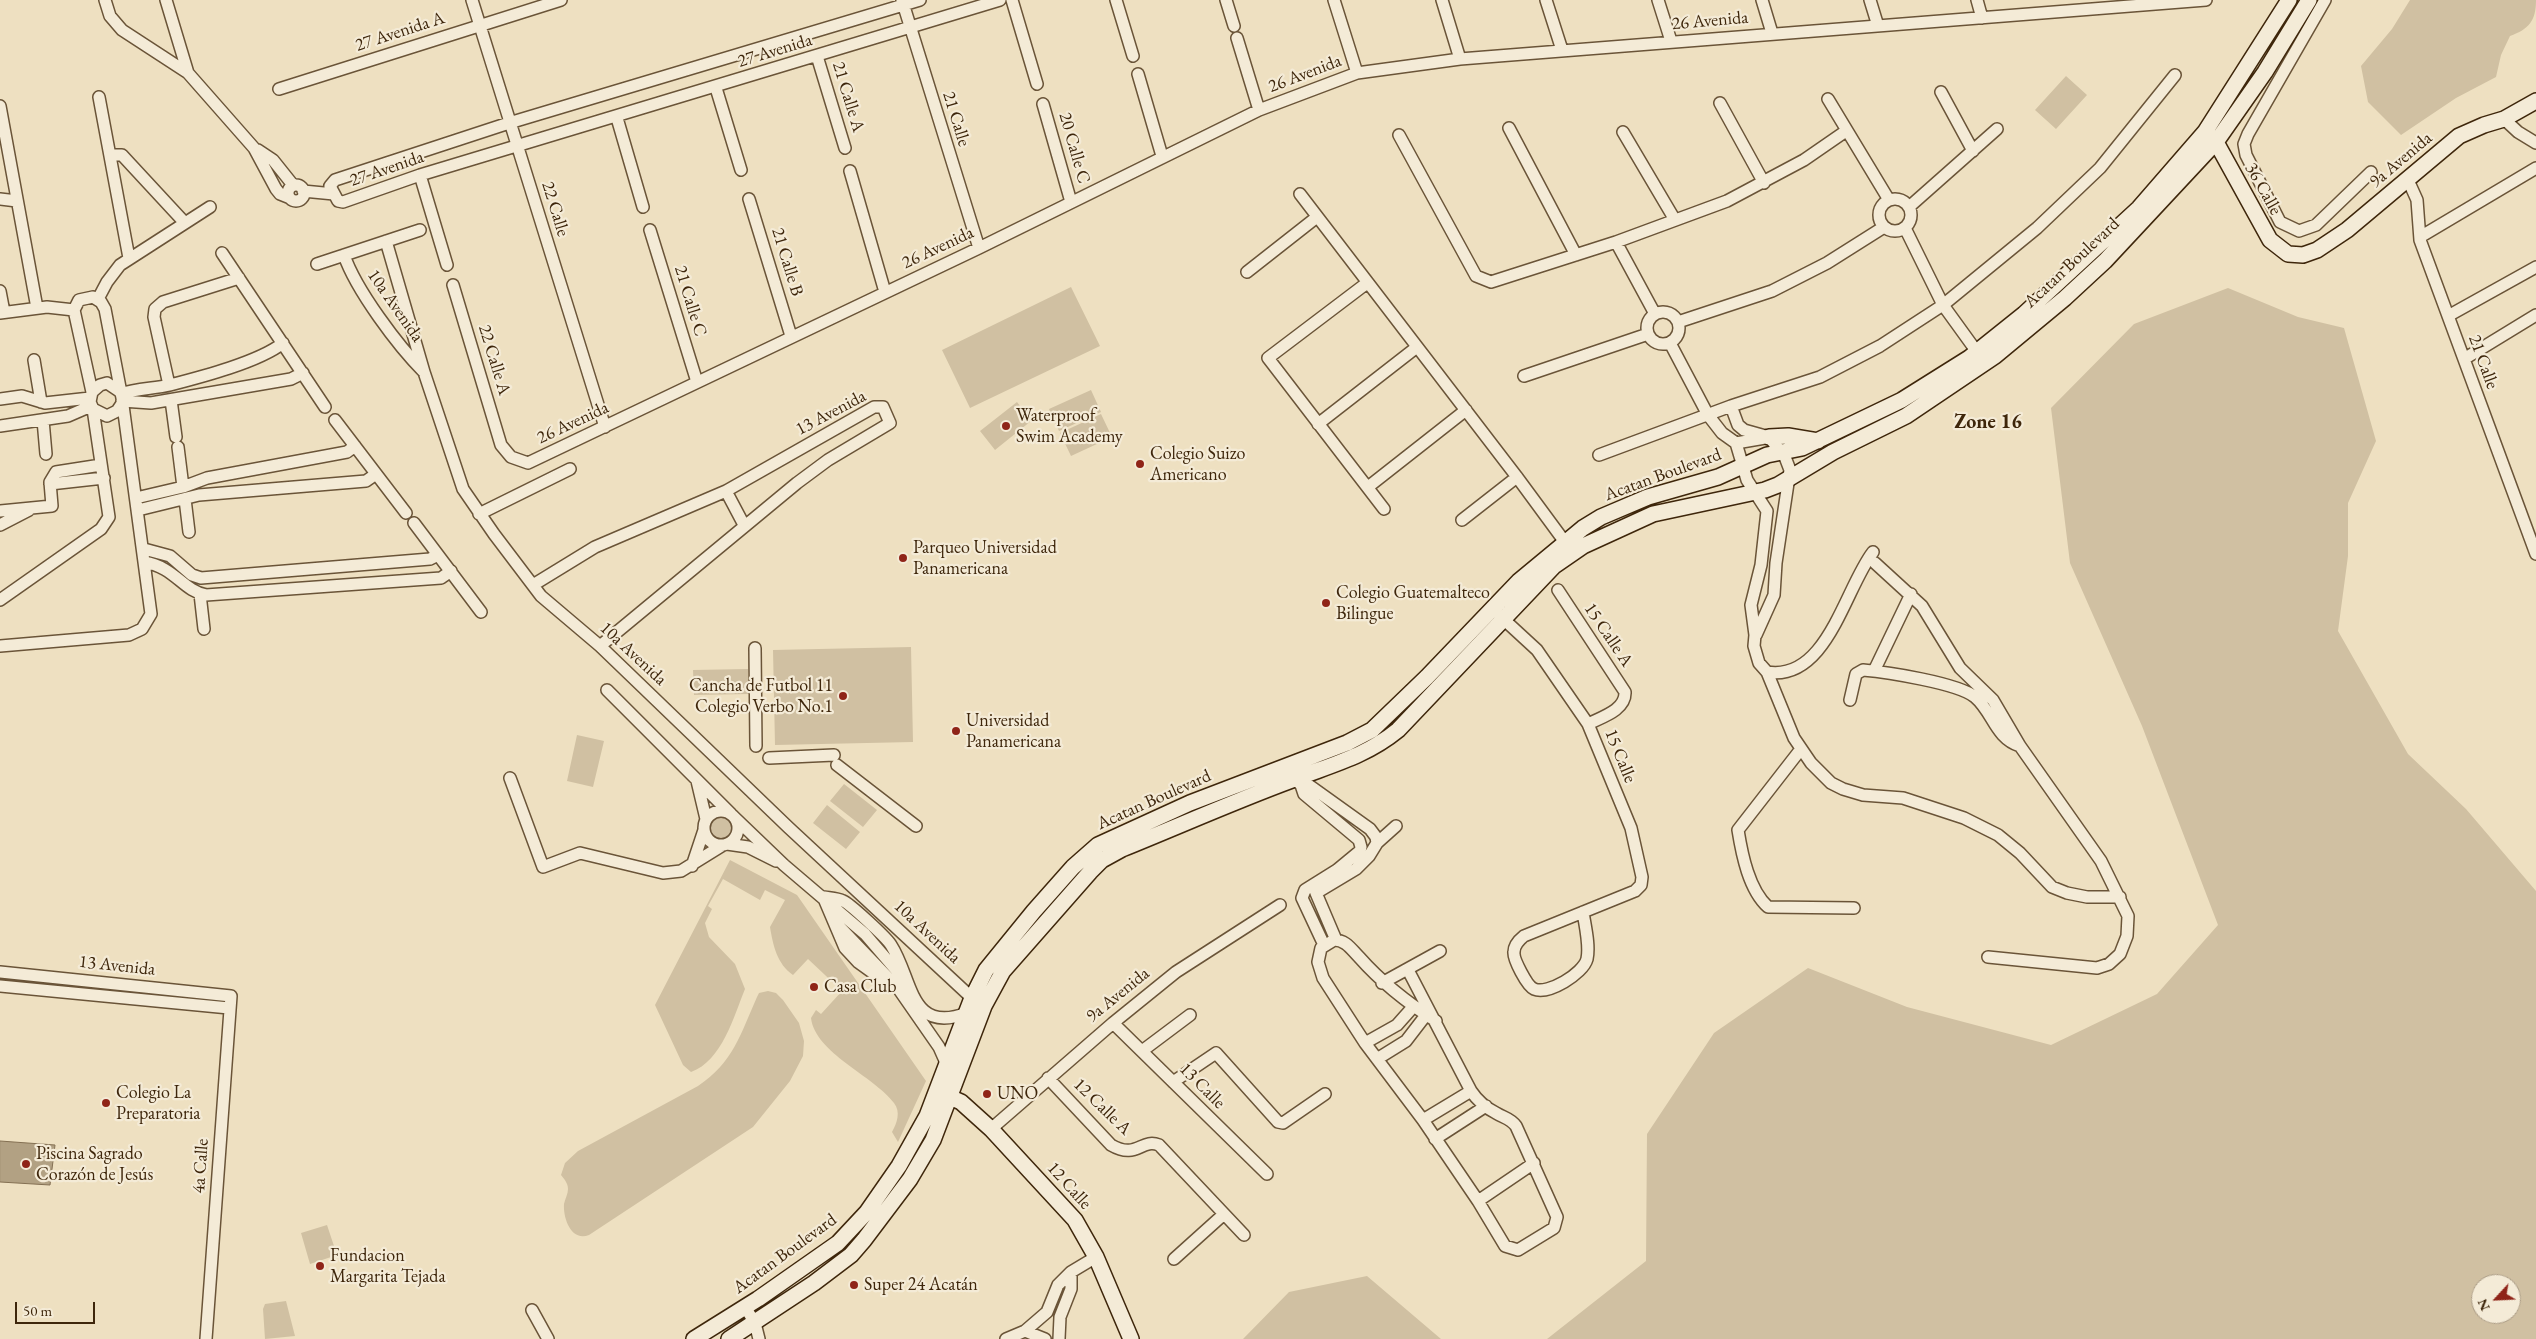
<!DOCTYPE html>
<meta charset="utf-8">
<style>
body{margin:0}
#map{position:relative;width:2536px;height:1339px;overflow:hidden;background:#eee0c1;font-family:"EB Garamond",serif}
canvas{display:block}
.north{position:absolute;left:2471px;top:1274px;width:50px;height:50px;box-sizing:border-box;background:#f4ebd7;border:1px solid #ab9c85;border-radius:50%;rotate:245deg;font-size:14px;font-weight:700;line-height:20px;text-align:center;color:#3e260b}
.north::after{content:'';display:block;margin:auto;width:18px;height:22px;background:#8f2418;clip-path:polygon(50% 0,100% 100%,50% 72%,0 100%)}
.scale{position:absolute;left:15px;top:1302px;width:80px;height:22px;box-sizing:border-box;border:2px solid #3e260b;border-top:0;padding-left:6px;font-size:15px;line-height:18px;white-space:nowrap;color:#3e260b;-webkit-text-stroke:4px #f4ebd7;paint-order:stroke}
</style>
<div id="map">
<canvas width="2536" height="1339"></canvas>
<div class="north">N</div>
<div class="scale">50 m</div>
</div>
<script>
const ctx = document.querySelector('canvas').getContext('2d');
ctx.lineJoin = 'round';
function fill(path, color) {
  ctx.fillStyle = color;
  ctx.fill(path, 'evenodd');
}
function strokePath(path, color, width, dash) {
  ctx.strokeStyle = color;
  ctx.lineWidth = width;
  ctx.lineCap = dash ? 'butt' : 'round';
  ctx.setLineDash(dash || []);
  ctx.stroke(path);
}
function drawText(font, color, halo, rows, align = 'center') {
  ctx.font = font + ' "EB Garamond",serif';
  ctx.lineWidth = 4.5;
  ctx.setLineDash([]);
  ctx.textBaseline = 'middle';
  ctx.strokeStyle = halo;
  ctx.fillStyle = color;
  for (const [text, x, y, turn = 0] of rows) {
    ctx.save();
    ctx.translate(x, y);
    ctx.rotate((+turn || 0) * Math.PI / 180);
    ctx.textAlign = isNaN(turn) ? turn : align;
    if (halo) ctx.strokeText(text, 0, 0);
    ctx.fillText(text, 0, 0);
    ctx.restore();
  }
}
fill(new Path2D(`
 M2410,0H2536C2536,21 2529,29 2510,36L2501,55L2496,77L2456,98L2401,135L2368,102L2361,66L2392,29Z
 M2066,76L2087,95L2056,129L2035,110Z
 M1071,287L1100,346L970,408L942,350Z
 M2228,288L2298,317L2344,328L2376,441L2348,503V556L2338,631L2408,754L2466,809L2536,891V1339H1547L1646,1261L1647,1134L1714,1033L1808,968L1907,1007L2051,1045L2157,994L2218,925L2142,726L2070,563L2051,408L2134,324ZM2481,1284H2511V1314H2481Z
 M1091,390L1101,412L1059,431L1049,409Z
 M1017,402L1031,421L995,450L980,431Z
 M1101,414L1112,437L1071,456L1060,433Z
 M911,647L913,742L775,745L773,650Z
 M748,669L749,694L694,695L693,670Z
 M577,735L604,741L593,787L567,781Z
 M844,784L877,810L863,827L830,801Z
 M827,805L860,832L846,849L813,823Z
 M708 829a12 12 0 1 1 24 0a12 12 0 1 1-24 0Z
 M730,860L797,895L926,1081L898,1142L892,1132C897,1123 901,1112 894,1103C874,1076 815,1053 811,1018L816,1010L821,1014L842,991L808,959L793,975C777,964 773,945 770,927L785,900L765,890L760,900L723,879L708,906L712,909L705,923L709,937L735,964L745,989C734,1016 722,1061 691,1072L683,1065L655,1005Z
 M768,991L776,993L783,1000L799,1023L804,1041L803,1056L790,1081L753,1127L589,1235C571,1242 563,1218 564,1204C565,1199 568,1194 568,1189C568,1183 564,1179 561,1175L565,1163L578,1151L698,1086C733,1063 741,1033 757,997L759,993Z
 M327,1225L337,1255L310,1264L301,1233Z
 M1367,1276L1441,1339H1243L1289,1292Z
 M286,1301L295,1336L265,1339L263,1309L265,1304Z`), '#d0c0a2');
const water = new Path2D(`
 M0,1141L55,1145L50,1185L0,1182Z`);
fill(water, '#b2a183');
strokePath(water, '#847053', 1);
const street = new Path2D(`
 M105,0L110,16L122,30L188,73
 M166,0L188,73L254,148L276,189L280,194L290,198
 M472,0L605,427
 M902,0L979,248
 M920,0L509,123L335,180L330,186L338,201L343,202L420,175L1000,0
 M1012,0L1037,84
 M1116,0L1133,56
 M1226,0L1234,26
 M1334,0L1357,73
 M1442,0L1460,59
 M1546,0L1562,50
 M1658,0L1671,41
 M1762,0L1772,33
 M1870,0L1878,26
 M1977,0L1982,18
 M2325,0L2248,134L2244,144L2246,155L2280,222L2299,231L2316,225L2371,172
 M1237,38L1259,110
 M817,56L845,148
 M1138,74L1162,156
 M716,88L741,170
 M279,89L561,0
 M1941,92L1973,151
 M99,97L129,258
 M1828,99L1889,200
 M1720,103L1764,183
 M1043,104L1071,202
 M0,106L37,308
 M617,118L643,207
 M2504,119L2518,132L2536,143
 M1509,128L1576,255
 M1623,132L1675,220
 M1399,135L1476,276L1491,282L1616,242L1727,201L1804,160L1846,131
 M258,150L273,160L293,185
 M111,155H122L185,223
 M850,171L885,292
 M420,175L447,265
 M2408,180L2417,200L2420,240L2536,554
 M288 193a8 8 0 1 1 16 0a8 8 0 1 1-16 0Z
 M303,191L334,194
 M1300,194L1517,477L1570,549
 M1879 215a16 16 0 1 1 32 0a16 16 0 1 1-32 0Z
 M0,199L17,201
 M749,199L791,336
 M1909,207L1997,129
 M1905,228L1943,305L1977,352
 M650,230L697,382
 M2420,237L2536,168
 M1616,242L1655,314
 M222,253L325,407
 M344,255C356,290 398,346 424,372L386,241
 M317,264L420,230
 M1247,272L1317,217
 M1367,283L1268,358L1384,509
 M453,285L501,445L511,457L528,463L979,248L1259,110L1357,73L1460,59L2206,0
 M0,291L4,312
 M98,299L107,282L120,265L210,207
 M1647 328a16 16 0 1 1 32 0a16 16 0 1 1-32 0Z
 M0,313L47,307L74,310
 M2448,316L2536,267
 M1678,322L1772,291L1827,263L1884,227
 M1670,343L1708,415L1722,433L1736,443L1747,480L1767,511L1761,565L1751,605L1755,635L1754,646L1759,663L1767,672L1794,738L1811,763L1831,783L1843,789L1863,795L1903,798L1964,818L1998,835L2020,853L2052,887L2067,893L2087,897H2120
 M2464,359L2536,315
 M34,360L41,402
 M424,372L463,489L494,534L541,596L600,646L788,827L972,998
 M1524,376L1648,334
 M169,385L154,317L155,309L163,302L239,278
 M92,392L100,385L107,383L119,391
 M121,394C137,388 154,389 170,385C201,377 259,362 283,343
 M0,399L22,396L45,403L90,398
 M171,400L176,437
 M122,401L151,403L291,379L303,373
 M1731,406L1738,425L1744,430L1769,437L1785,457L1790,470L1776,563L1774,595L1756,635
 M93,409L107,416L117,411L121,405
 M43,420L46,454
 M335,420L406,513
 M1318,424L1417,347
 M0,426L68,416L91,406
 M1736,443L1765,438
 M178,447L183,487
 M1599,455L1731,406L1820,377L1880,346L1943,305L2037,228L2100,168L2175,75
 M50,484L104,478
 M1368,487L1466,410
 M726,491L744,525
 M136,498L183,487L207,478L347,452L355,446
 M185,499L189,532
 M138,510L199,495L366,481L376,474
 M0,511L52,506L50,482L56,472L101,465
 M479,514L570,469
 M1462,520L1517,477
 M414,523L481,612
 M0,525L29,510
 M144,549L170,556L192,575L201,578L430,559L438,555
 M144,562C175,567 183,591 206,595L441,578L451,571
 M1875,563L1922,606L1960,668L1993,700L2020,746L2101,861L2128,916L2127,936L2120,954L2109,964L2097,968L1988,957
 M533,585L595,547L726,491L874,407H883L890,423L828,460L797,483L600,646
 M1558,590L1625,692C1626,710 1602,717 1588,724
 M200,594L204,629
 M0,600L101,529L109,517L93,409L90,402L92,392L74,310L79,300L93,297L101,302L105,309L122,398L151,614L142,629L129,635L0,646
 M1499,615L1537,650L1588,724L1631,828L1642,877L1641,885L1635,891L1524,936C1519,940 1514,945 1514,952C1513,959 1527,986 1534,989C1548,995 1583,974 1587,959C1590,945 1585,926 1583,912
 M755,648L756,746
 M1874,671L1911,594
 M1767,672C1827,682 1845,588 1873,552
 M607,690L731,814
 M1850,700L1856,674L1863,670C1886,672 1958,683 1975,697C1993,712 1995,738 2020,746
 M1801,749L1738,830C1742,855 1749,890 1768,907L1854,908
 M769,758L834,755
 M837,765L916,826
 M1290,774L1301,785L1304,794L1359,840L1361,847L1360,851L1337,870L1305,890L1302,898L1324,945
 M510,778L543,867L580,853L663,873L681,871L723,845
 M697,781L706,819
 M1301,785L1310,786L1370,829L1376,837L1377,843
 M704 828a17 17 0 1 1 34 0a17 17 0 1 1-34 0Z
 M734,817L784,865L865,934L908,984
 M727,844L748,847L776,861
 M692,866L704,830
 M824,897C829,898 837,898 843,901C849,903 887,938 891,945C913,979 909,1035 967,1013
 M825,901L845,948L858,962L883,980
 M836,923L898,988L939,1047L947,1065
 M1336,940L1316,893L1356,869L1369,856L1377,843L1396,826
 M1408,970L1471,1091C1477,1100 1486,1108 1496,1113C1504,1118 1510,1118 1516,1126L1557,1217L1554,1228L1518,1250L1505,1246L1478,1201L1423,1120L1365,1043L1323,978L1318,962L1321,948L1334,940C1346,940 1351,949 1359,957C1382,983 1406,1002 1436,1021
 M0,972L231,996L206,1339
 M1382,983L1440,951
 M0,986L229,1008
 M1113,1023L1267,1174
 M1365,1043L1397,1025L1413,1007
 M1142,1051L1190,1015
 M1377,1059L1406,1041L1426,1015
 M1048,1078L1111,1145C1137,1160 1141,1138 1159,1145L1244,1235
 M1173,1082L1216,1053L1278,1122L1283,1123L1325,1094
 M1423,1120L1471,1091
 M991,1129L1113,1023L1176,972L1280,905
 M1435,1139L1486,1106
 M1478,1201L1534,1163
 M1174,1259L1224,1214
 M745,1307L755,1323L759,1339
 M532,1310L548,1339
 M1025,1331L1045,1339
 M1006,1339L1025,1331L1047,1312L1058,1285L1071,1272L1096,1257
 M1059,1339L1060,1317L1071,1289V1272`);
const secondary = new Path2D(`
 M2210,136L2216,142L2270,240L2288,254L2303,255L2317,250L2347,230L2459,136L2484,125L2504,119L2536,101
 M1769,437L1788,436L1818,441
 M943,1094L961,1102L991,1129L1075,1220L1096,1257L1131,1339
 M694,1339L758,1299L838,1243L867,1212L899,1166L927,1116L972,998L986,970L1034,911L1073,867L1098,845L1190,803L1347,743L1372,730L1427,677L1519,581L1583,528L1601,517L1648,497L1718,477L1767,455L1802,448L1902,400L1969,358L2024,314L2139,208L2205,132L2289,0
 M729,1339L814,1283L851,1255L864,1240L910,1179L933,1140L984,1006L1003,971L1090,872L1102,860L1122,849C1179,826 1235,801 1292,780C1330,765 1365,757 1398,730L1554,566L1583,546L1653,514L1765,490L1778,485L1833,452L1906,416L1995,356L2065,298L2105,261L2216,142L2265,72L2309,0`);
strokePath(street, '#6a5438', 14);
strokePath(secondary, '#3e260b', 18);
strokePath(street, '#f4ebd7', 11);
strokePath(secondary, '#f4ebd7', 15);
for (const [x, y, r, color] of [
 [1006,426,5,"#8f2418"],
 [1140,464,5,"#8f2418"],
 [903,558,5,"#8f2418"],
 [1326,603,5,"#8f2418"],
 [843,696,5,"#8f2418"],
 [956,731,5,"#8f2418"],
 [814,987,5,"#8f2418"],
 [987,1094,5,"#8f2418"],
 [106,1103,5,"#8f2418"],
 [26,1164,5,"#8f2418"],
 [320,1266,5,"#8f2418"],
 [854,1285,5,"#8f2418"]
]) {
  const dot = new Path2D();
  dot.arc(x, y, r, 0, 2 * Math.PI);
  ctx.fillStyle = color;
  ctx.fill(dot);
  strokePath(dot, '#f4ebd7', 2);
}
drawText('18px', '#3e260b', '#f4ebd7', [
 ["26 Avenida",1710,21,-5],
 ["27 Avenida A",400,32,-18],
 ["27 Avenida",775,51,-17],
 ["26 Avenida",1305,74,-21],
 ["21 Calle A",848,97,73],
 ["21 Calle",956,119,73],
 ["20 Calle C",1074,148,74],
 ["9a Avenida",2401,160,-40],
 ["27 Avenida",387,169,-19],
 ["36 Calle",2263,189,61],
 ["22 Calle",555,209,73],
 ["26 Avenida",938,248,-25],
 ["21 Calle B",787,262,73],
 ["Acatan Boulevard",2072,263,-43],
 ["21 Calle C",690,301,73],
 ["10a Avenida",395,306,55],
 ["22 Calle A",494,360,73],
 ["21 Calle",2483,362,70],
 ["13 Avenida",831,413,-28],
 ["26 Avenida",573,423,-25],
 ["Acatan Boulevard",1663,475,-20],
 ["15 Calle A",1608,635,56],
 ["10a Avenida",633,654,43],
 ["15 Calle",1620,756,68],
 ["Acatan Boulevard",1154,800,-24],
 ["10a Avenida",927,932,43],
 ["13 Avenida",117,966,6],
 ["9a Avenida",1118,995,-39],
 ["13 Calle",1202,1086,45],
 ["12 Calle A",1102,1107,44],
 ["4a Calle",201,1166,-86],
 ["12 Calle",1069,1186,48],
 ["Acatan Boulevard",785,1254,-36]
]);
drawText('18px', '#3e260b', '#f4ebd7', [
 ["Waterproof",1016,416],
 ["Swim Academy",1016,437],
 ["Colegio Suizo",1150,454],
 ["Americano",1150,475],
 ["Parqueo Universidad",913,548],
 ["Panamericana",913,569],
 ["Colegio Guatemalteco",1336,593],
 ["Bilingue",1336,614],
 ["Cancha de Futbol 11",833,686,"right"],
 ["Colegio Verbo No.1",833,707,"right"],
 ["Universidad",966,721],
 ["Panamericana",966,742],
 ["Casa Club",824,987],
 ["Colegio La",116,1093],
 ["Preparatoria",116,1114],
 ["UNO",997,1094],
 ["Piscina Sagrado",36,1154],
 ["Corazón de Jesús",36,1175],
 ["Fundacion",330,1256],
 ["Margarita Tejada",330,1277],
 ["Super 24 Acatán",864,1285]
], 'left');
drawText('bold 20px', '#3e260b', '#f4ebd7', [
 ["Zone 16",1988,423]
]);
</script>
